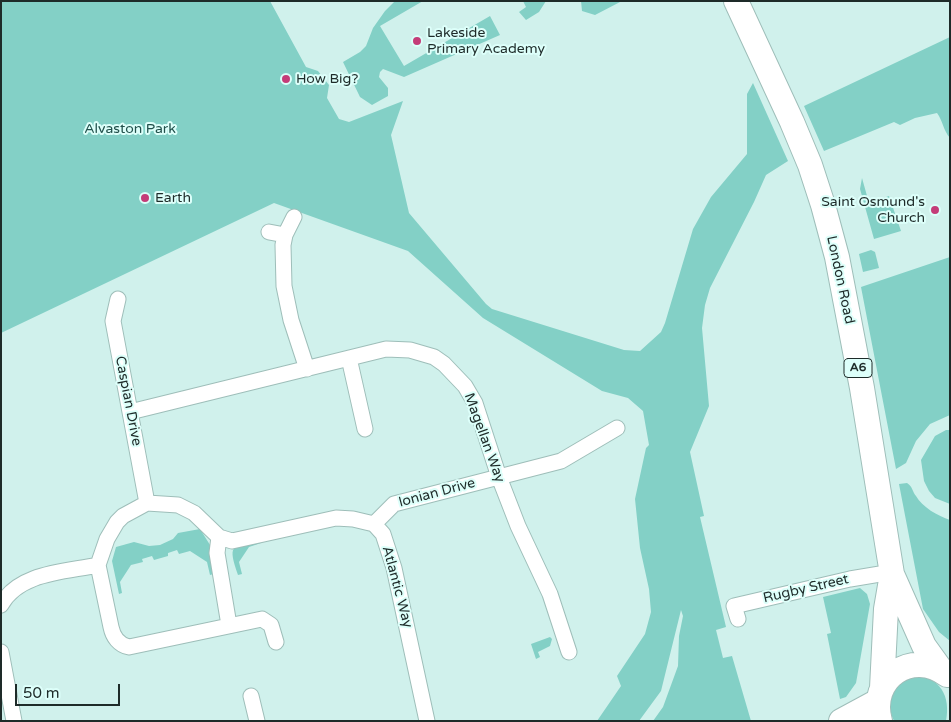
<!DOCTYPE html>
<style>
body{margin:0}
#map{position:relative;width:951px;height:722px;overflow:hidden;background:#d0f1ec;font-family:"Varela Round",sans-serif}
canvas{display:block}
.frame{position:absolute;inset:0;border:2px solid #1e2b29;pointer-events:none}
.scale{position:absolute;left:15px;top:684px;width:105px;height:22px;box-sizing:border-box;border:2px solid #1e2b29;border-top:0;padding-left:6px;font-size:15px;line-height:18px;white-space:nowrap;color:#1e2b29;-webkit-text-stroke:4px #ddfffa;paint-order:stroke}
</style>
<div id="map">
<canvas width="951" height="722"></canvas>
<div class="frame"></div>
<div class="scale">50 m</div>
</div>
<script>
const ctx = document.querySelector('canvas').getContext('2d');
ctx.lineJoin = 'round';
function fill(path, color) {
  ctx.fillStyle = color;
  ctx.fill(path, 'evenodd');
}
function strokePath(path, color, width, dash) {
  ctx.strokeStyle = color;
  ctx.lineWidth = width;
  ctx.lineCap = dash ? 'butt' : 'round';
  ctx.setLineDash(dash || []);
  ctx.stroke(path);
}
function drawText(font, color, halo, rows, align = 'center') {
  ctx.font = font + ' "Varela Round",sans-serif';
  ctx.lineWidth = 4;
  ctx.setLineDash([]);
  ctx.textBaseline = 'middle';
  ctx.strokeStyle = halo;
  ctx.fillStyle = color;
  for (const [text, x, y, turn = 0] of rows) {
    ctx.save();
    ctx.translate(x, y);
    ctx.rotate((+turn || 0) * Math.PI / 180);
    ctx.textAlign = isNaN(turn) ? turn : align;
    if (halo) ctx.strokeText(text, 0, 0);
    ctx.fillText(text, 0, 0);
    ctx.restore();
  }
}
fill(new Path2D(`
 M1,1H270L306,67L318,71L329,85L327,98L339,119L349,122L403,101L391,135L409,213L486,304L492,309L624,350L640,351L661,332L665,323L693,229L711,197L747,154V94L753,83L788,161L766,175L754,202L710,288L705,305L702,328L709,406L690,452L704,516L700,517L726,627L716,630L723,658L732,656L751,721H653L663,707L678,666L679,636L683,616L681,610L661,691L639,721H597L621,686L617,676L645,634L651,612L649,589L640,548L635,499L646,448L649,445L643,411L628,398L602,391L483,318L408,251L274,203L1,333Z
 M395,1H423L380,26L404,66L490,16L500,35L404,77L383,69L380,72L379,77L388,88V96L372,105L360,97L343,62L360,52L366,46L373,28L385,11Z
 M523,1H546L539,12L526,20L519,12L526,7Z
 M581,1H622L595,15L582,11Z
 M950,37V138C943,130 943,121 937,113L915,118L900,125L894,122L824,151L804,106Z
 M862,178L869,203L889,196L901,231L874,239L860,189Z
 M871,250L875,252L879,268L863,272L859,254Z
 M950,257V415L930,424L916,441L906,463L896,469L861,287Z
 M946,430H950V504L935,498L929,491L924,481L921,460L935,436Z
 M907,483C913,487 912,491 916,496C922,507 938,516 950,520V641L939,632L923,609L899,484Z
 M200,529L210,545L217,573L210,575L207,562L190,551L179,554L177,550L168,553V556L154,560L152,556L142,559L143,562L131,565L120,582L122,593L119,594L112,561L116,547L134,542L149,546L160,545L173,539L178,533Z
 M260,540L261,543L249,547L239,562L242,574L238,575C228,545 230,546 260,540Z
 M860,588L867,594L870,604L856,683L846,697L840,699L827,634L831,633L823,597Z
 M550,637L552,639L550,646L538,652L540,657L536,659L531,644Z
 M915,676C940,677 951,696 946,721H894C884,699 894,684 915,676Z`), '#83d0c6');
const street = new Path2D(`
 M294,217L285,235L283,245L284,286L291,320L307,369
 M269,232L285,235
 M118,299L113,321L147,503
 M349,358L365,429
 M130,412L386,349L410,350L434,357L444,364L465,386L475,403L499,477L518,526L550,594L569,652
 M374,524L394,504L561,461L617,428
 M219,537L217,553L229,625
 M1,605C19,572 66,572 98,565
 M738,619L734,606L850,579L892,572
 M276,642L271,625L262,619L129,647C119,645 113,637 111,627L98,565L107,539L117,522L123,516L147,503L178,505L194,513L219,537L232,541L336,518L353,519L374,524L383,534L394,568L427,721
 M1,652L14,721
 M251,696L257,721`);
const primary = new Path2D(`
 M736,1L792,122L810,165L823,205L837,257L862,388L892,574L924,646L942,671
 M882,688L886,609L892,574
 M841,721L878,701
 M880,721C868,679 912,648 947,675`);
strokePath(street, '#9ebeb9', 17);
strokePath(primary, '#9ebeb9', 26);
strokePath(street, '#fff', 15);
strokePath(primary, '#fff', 24);
for (const [x, y, r, color] of [
 [417,41,5,"#c43c78"],
 [286,79,5,"#c43c78"],
 [145,198,5,"#c43c78"],
 [935,210,5,"#c43c78"]
]) {
  const dot = new Path2D();
  dot.arc(x, y, r, 0, 2 * Math.PI);
  ctx.fillStyle = color;
  ctx.fill(dot);
  strokePath(dot, '#ddfffa', 2);
}
for (const [x, y, w] of [
 [858,368,28]
]) {
  const box = new Path2D();
  box.roundRect(x - w / 2, y - 9.5, w, 19, 4);
  ctx.fillStyle = '#ddfffa';
  ctx.fill(box);
  strokePath(box, '#1e2b29', 1);
}
drawText('bold 12px', '#1e2b29', null, [
 ["A6",858,368]
]);
drawText('14px', '#1e2b29', '#ddfffa', [
 ["Lakeside",427,33],
 ["Primary Academy",427,49],
 ["How Big?",296,79],
 ["Earth",155,198],
 ["Saint Osmund's",925,202,"right"],
 ["Church",925,218,"right"]
], 'left');
drawText('14px', '#21504b', '#ddfffa', [
 ["Alvaston Park",130,129]
]);
drawText('14px', '#1e2b29', '#ddfffa', [
 ["London Road",840,280,78],
 ["Caspian Drive",128,401,79],
 ["Magellan Way",484,438,70],
 ["Ionian Drive",437,493,-15],
 ["Atlantic Way",397,587,75],
 ["Rugby Street",806,589,-13]
]);
</script>
